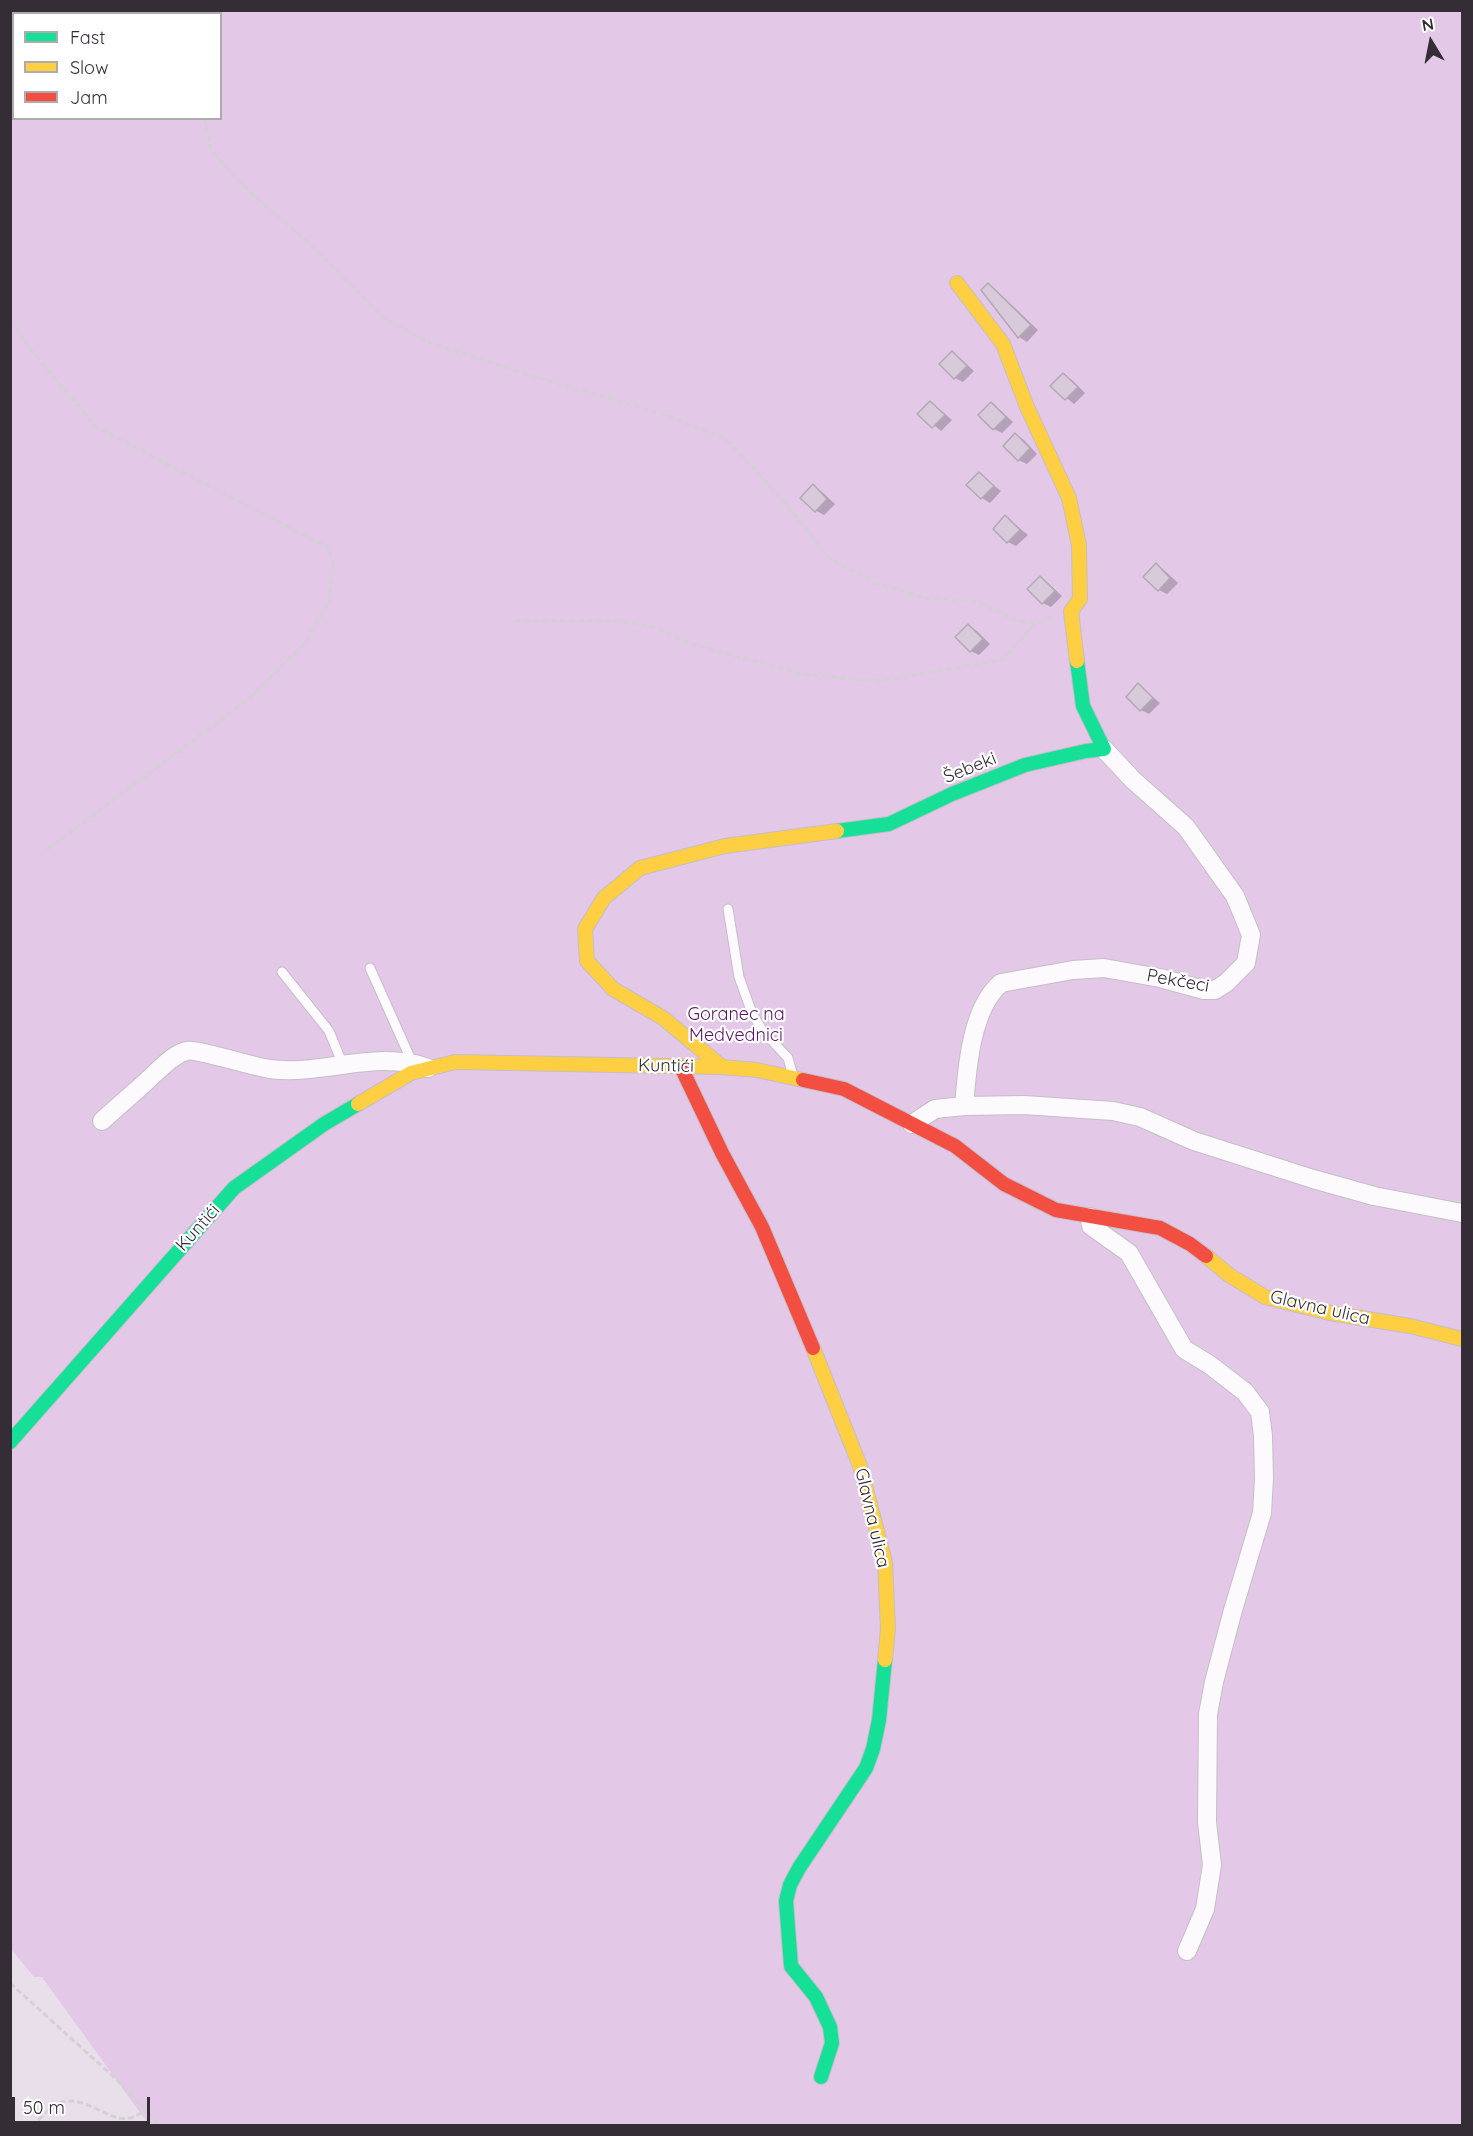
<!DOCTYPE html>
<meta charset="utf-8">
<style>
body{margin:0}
#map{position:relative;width:1473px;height:2136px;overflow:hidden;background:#e8dfea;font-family:Quicksand,sans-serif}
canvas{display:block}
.frame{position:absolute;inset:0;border:12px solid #342d35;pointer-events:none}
.legend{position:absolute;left:12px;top:12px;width:210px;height:108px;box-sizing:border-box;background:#fff;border:2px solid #aeabae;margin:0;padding:8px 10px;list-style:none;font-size:18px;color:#342d35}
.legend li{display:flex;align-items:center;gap:12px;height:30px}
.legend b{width:30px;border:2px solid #aeabae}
.north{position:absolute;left:1401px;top:12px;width:60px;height:60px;-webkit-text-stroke:4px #fff;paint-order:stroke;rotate:350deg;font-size:16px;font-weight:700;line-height:24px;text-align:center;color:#342d35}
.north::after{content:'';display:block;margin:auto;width:21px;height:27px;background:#342d35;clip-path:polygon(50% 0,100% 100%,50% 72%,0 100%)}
.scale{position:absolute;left:12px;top:2097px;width:138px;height:27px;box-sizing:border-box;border:3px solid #342d35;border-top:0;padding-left:8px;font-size:18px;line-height:21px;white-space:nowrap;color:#342d35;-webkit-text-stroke:4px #fff;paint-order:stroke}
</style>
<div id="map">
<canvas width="1473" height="2136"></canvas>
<div class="frame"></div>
<ul class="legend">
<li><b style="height:8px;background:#16e098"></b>Fast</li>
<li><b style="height:8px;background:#ffcf43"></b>Slow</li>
<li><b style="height:8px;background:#f24e42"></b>Jam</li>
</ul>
<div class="north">N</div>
<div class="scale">50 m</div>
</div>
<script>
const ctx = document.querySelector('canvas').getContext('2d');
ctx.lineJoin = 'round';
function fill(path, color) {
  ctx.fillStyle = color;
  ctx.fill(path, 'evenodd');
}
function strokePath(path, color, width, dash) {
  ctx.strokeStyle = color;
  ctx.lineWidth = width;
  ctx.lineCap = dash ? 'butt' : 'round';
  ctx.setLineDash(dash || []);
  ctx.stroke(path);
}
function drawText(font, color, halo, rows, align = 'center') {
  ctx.font = font + ' Quicksand,sans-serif';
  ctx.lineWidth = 4.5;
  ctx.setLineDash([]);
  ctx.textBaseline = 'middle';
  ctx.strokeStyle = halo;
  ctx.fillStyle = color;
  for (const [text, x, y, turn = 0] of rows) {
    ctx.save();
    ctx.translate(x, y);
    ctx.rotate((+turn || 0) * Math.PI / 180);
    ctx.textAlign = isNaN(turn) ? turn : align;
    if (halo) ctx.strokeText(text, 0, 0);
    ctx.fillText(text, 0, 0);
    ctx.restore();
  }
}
fill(new Path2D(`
 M10,11H1462V2125H149L42,1977H34L11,1949ZM14,14H220V118H14Z`), '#e3c8e8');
fill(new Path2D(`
 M988,285L996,290L1038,330L1027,342L1019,337L983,290Z
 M952,353L960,358L974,371L963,382L955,378Z
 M1064,375L1072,380L1085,393L1074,404L1052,386Z
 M931,402L952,420L941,431L920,414Z
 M991,404L999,409L1013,422L1002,433L994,429Z
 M1016,435L1024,440L1037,454L1027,464L1018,460Z
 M979,474L1001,491L990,503L982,498Z
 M813,486L821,491L835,504L824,515L815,510Z
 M1006,517L1028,535L1016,546L1008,542Z
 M1156,565L1164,570L1178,583L1167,594L1159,590Z
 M1040,578L1048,583L1062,596L1051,607L1043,603Z
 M969,626L977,631L990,644L979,655L971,651Z
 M1138,685L1160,703L1149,714L1141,710Z`), '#0003');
const building = new Path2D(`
 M988,283L1031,325L1018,338L981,290Z
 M952,351L967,366L954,379L939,364Z
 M1063,373L1078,387L1065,400L1050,386Z
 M930,401L945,415L932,428L917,414Z
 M991,402L1006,417L993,430L978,415Z
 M1015,433L1030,448L1018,461L1003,446Z
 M979,472L994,486L981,499L966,485Z
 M813,484L827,499L815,512L800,498Z
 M1005,515L1020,530L1007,543L993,529Z
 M1156,563L1170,578L1158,591L1143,577Z
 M1040,576L1055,591L1042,604L1027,589Z
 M968,624L983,639L970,652L955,637Z
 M1138,683L1153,698L1140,711L1126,697Z`);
fill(building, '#d8c9db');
strokePath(building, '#b2aab3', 1.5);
const lane = new Path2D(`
 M728,909L739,977L752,1013L762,1030L788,1058L793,1076
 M370,968L412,1062
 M282,972L329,1031L343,1065`);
const street = new Path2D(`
 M964,1106C967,1069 971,1008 1001,983L1073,970L1104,968L1160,978L1204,990H1215L1226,983L1246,963L1251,935L1235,896L1186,827L1133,780L1104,749
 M102,1121C118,1106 134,1093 150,1078C161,1068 171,1056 186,1051C196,1048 253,1067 270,1069C322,1076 377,1049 428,1068
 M912,1124L935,1109L964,1106L1024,1105L1113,1111L1140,1117L1194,1141L1313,1179L1374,1196L1462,1213
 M1090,1217L1091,1226L1129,1253L1184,1349L1210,1365L1245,1392L1260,1412L1263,1436L1264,1479L1262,1513L1233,1610L1214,1682L1208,1714L1207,1822L1212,1865L1205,1909L1187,1951`);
const fast = new Path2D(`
 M837,831L889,824L952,794L1025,765L1086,751L1104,749L1083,706L1077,661
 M10,1442L234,1188L324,1124L358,1104
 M821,2077L832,2043L830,2027L816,1997L791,1966L786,1901L790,1885L799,1868L866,1768L873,1749L879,1720L885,1660`);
const slow = new Path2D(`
 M957,283L1003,344L1027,407L1069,498L1079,545L1080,599L1071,611L1077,661
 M722,1067L663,1018L613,989L587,961L585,929L604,898L640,868L725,846L837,831
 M358,1104L411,1073L455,1062L722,1067L757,1070L803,1080
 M1206,1256L1229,1275L1265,1297L1330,1313L1410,1326L1462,1339
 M813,1348L860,1466L885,1562L888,1629L885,1660`);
const jam = new Path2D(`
 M681,1067L722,1153L762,1227L813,1348
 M803,1080L844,1089L955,1146L1004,1184L1056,1210L1160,1228L1190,1244L1206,1256`);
strokePath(lane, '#c5bec7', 11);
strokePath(street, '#c5bec7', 20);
strokePath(fast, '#c5bec7', 16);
strokePath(slow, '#c5bec7', 16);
strokePath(jam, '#c5bec7', 16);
strokePath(new Path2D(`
 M204,118L212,152L248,190L311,245L385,319L432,344L552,382L659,413L726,439L781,498L828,557L875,583L924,598L977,602L1018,621L1036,623L1051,618
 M10,319L30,349L96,427L329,548L333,565L329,601L305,643L249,699L46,850
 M515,621H619L656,628L691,644L802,674L880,681L1002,660L1036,623
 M10,1983L117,2080L160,2126
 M32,2126C41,2118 51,2106 62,2102C92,2094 118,2136 144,2110`), '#d4d1d4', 3, [6, 3]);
strokePath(lane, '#fcfafc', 9);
strokePath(street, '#fcfafc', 18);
strokePath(fast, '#16e098', 14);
strokePath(slow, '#ffcf43', 14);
strokePath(jam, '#f24e42', 14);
drawText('18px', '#342d35', '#fff', [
 ["Šebeki",970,768,-22],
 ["Pekčeci",1178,981,10],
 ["Kuntići",666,1066,1],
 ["Kuntići",198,1228,-48],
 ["Glavna ulica",1320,1308,13],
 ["Glavna ulica",872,1518,77]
]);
drawText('18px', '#591765', '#fff', [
 ["Goranec na",736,1015],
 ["Medvednici",736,1036]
]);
</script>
